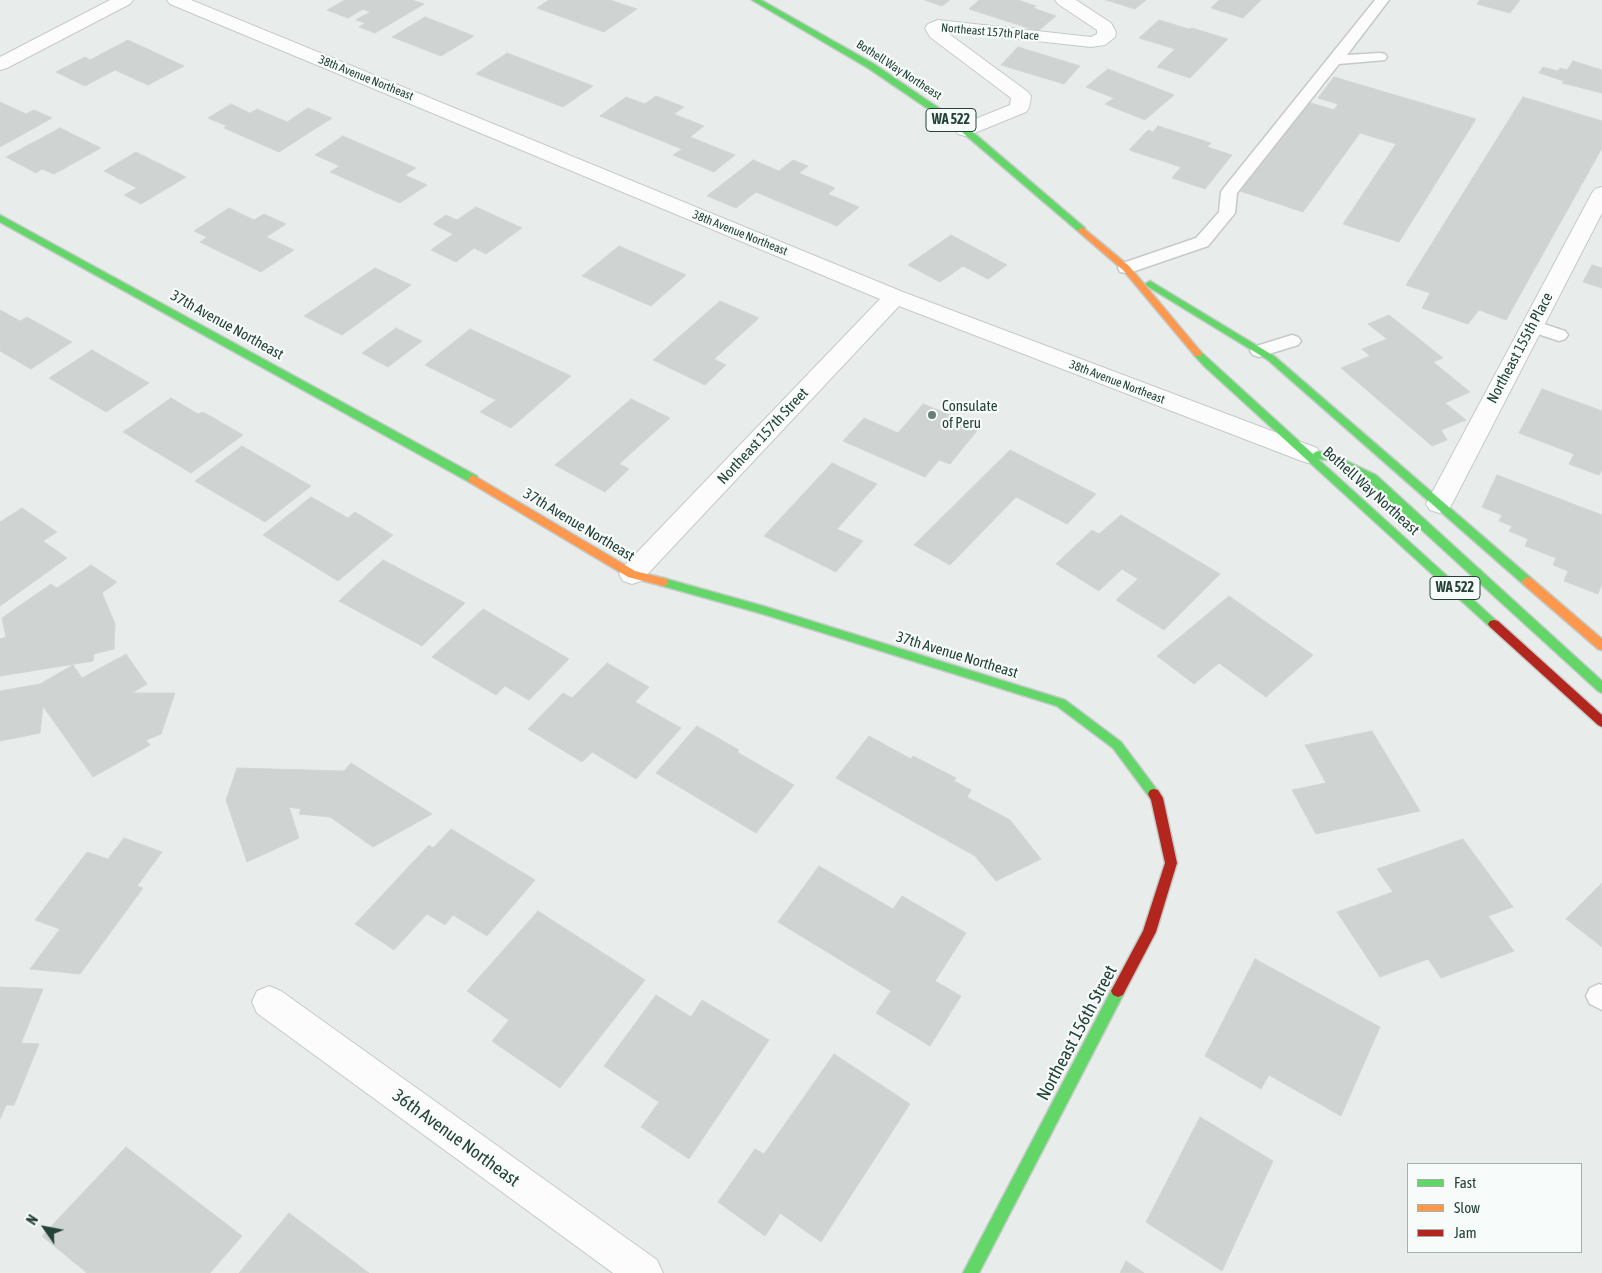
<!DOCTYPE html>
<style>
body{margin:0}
#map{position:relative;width:1602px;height:1273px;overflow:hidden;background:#e8edeb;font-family:"Asap Condensed",sans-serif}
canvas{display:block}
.legend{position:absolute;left:1407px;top:1163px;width:175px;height:90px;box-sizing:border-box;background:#f7fbf9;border:1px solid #a3b1ad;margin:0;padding:6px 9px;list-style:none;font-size:15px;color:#24423a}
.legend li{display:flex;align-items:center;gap:10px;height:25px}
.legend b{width:25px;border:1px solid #a3b1ad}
.north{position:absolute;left:20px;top:1203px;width:50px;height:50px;-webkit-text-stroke:4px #f7fbf9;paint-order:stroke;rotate:303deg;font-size:14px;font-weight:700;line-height:20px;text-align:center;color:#24423a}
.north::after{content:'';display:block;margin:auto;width:18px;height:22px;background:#24423a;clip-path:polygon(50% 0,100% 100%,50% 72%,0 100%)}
</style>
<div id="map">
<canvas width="1602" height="1273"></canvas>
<ul class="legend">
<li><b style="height:6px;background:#63d668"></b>Fast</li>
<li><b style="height:6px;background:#ff974d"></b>Slow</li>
<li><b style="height:6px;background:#b3261e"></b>Jam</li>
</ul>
<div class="north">N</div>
</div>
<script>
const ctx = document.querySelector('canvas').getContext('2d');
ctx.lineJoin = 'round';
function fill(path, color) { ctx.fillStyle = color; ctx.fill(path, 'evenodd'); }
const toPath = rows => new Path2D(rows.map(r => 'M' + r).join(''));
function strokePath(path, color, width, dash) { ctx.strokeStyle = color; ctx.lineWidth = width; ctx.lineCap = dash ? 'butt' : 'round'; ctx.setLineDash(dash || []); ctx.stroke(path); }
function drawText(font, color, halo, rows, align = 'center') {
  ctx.font = font + ' "Asap Condensed",sans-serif'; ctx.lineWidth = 4.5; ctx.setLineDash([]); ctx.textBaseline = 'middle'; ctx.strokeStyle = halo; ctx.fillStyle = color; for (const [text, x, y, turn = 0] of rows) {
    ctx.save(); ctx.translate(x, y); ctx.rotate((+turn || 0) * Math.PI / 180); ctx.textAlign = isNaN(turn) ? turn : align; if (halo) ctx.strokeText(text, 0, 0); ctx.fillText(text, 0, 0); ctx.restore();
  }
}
const building = toPath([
 [345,0,412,0,424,4,375,33,359,27,365,23,356,20,370,12,363,9,348,18,327,10,345,0],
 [549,0,610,0,637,9,604,32,537,8,549,0],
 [925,0,950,0,942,6,925,0],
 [979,0,1018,0,1036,6,1033,8,1056,16,1038,31,969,9,979,0],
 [1106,0,1146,0,1135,9,1106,0],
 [1219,0,1261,0,1243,18,1211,8,1219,0],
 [1480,0,1520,0,1510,13,1477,4,1480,0],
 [425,17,474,36,441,56,392,37,425,17],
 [1159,20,1189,29,1192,28,1228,39,1190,78,1157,67,1175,49,1139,38,1159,20],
 [128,40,184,66,148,85,115,70,85,86,56,72,85,57,90,60,128,40],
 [1018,47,1080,66,1064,84,1001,65,1018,47],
 [507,53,593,86,563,107,476,74,507,53],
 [1573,61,1602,70,1602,93,1562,83,1564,81,1539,73,1543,67,1558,71,1560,68,1567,70,1573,61],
 [1108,69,1174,95,1145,120,1105,104,1114,98,1086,87,1108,69],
 [1334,77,1476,119,1399,242,1343,224,1396,144,1360,133,1303,212,1240,191,1308,102,1334,110,1338,104,1318,98,1334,77],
 [656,96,684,107,674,114,704,126,690,137,735,155,714,172,673,155,682,149,600,116,626,97,645,104,656,96],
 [1523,97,1602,121,1602,148,1506,320,1479,310,1468,324,1422,308,1430,293,1406,285,1523,97],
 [0,102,26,114,34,110,52,118,0,147,0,102],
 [231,104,250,113,257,109,287,122,308,108,332,118,279,152,224,128,227,126,208,118,231,104],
 [1158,126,1211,143,1207,147,1232,155,1205,189,1172,178,1181,167,1129,150,1148,130,1153,132,1158,126],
 [60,128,101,148,54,174,42,169,36,173,6,157,60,128],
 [343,136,416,168,405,175,427,185,400,203,330,172,340,166,315,155,343,136],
 [136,152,186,177,141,204,124,195,137,188,104,171,136,152],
 [753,160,779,171,793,160,808,166,799,173,835,188,828,194,859,207,837,226,756,192,736,208,707,196,753,160],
 [476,207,522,228,486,254,474,248,456,262,431,250,453,234,433,224,446,215,457,220,476,207],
 [229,208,254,220,264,214,286,224,266,237,294,250,261,272,200,242,207,237,194,231,229,208],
 [951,235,1007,265,988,279,963,266,940,282,908,265,951,235],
 [619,246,686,275,651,306,582,276,619,246],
 [1592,265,1602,268,1602,288,1583,282,1592,265],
 [375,268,411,285,342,335,304,316,375,268],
 [720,301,759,318,714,359,726,365,705,385,653,360,720,301],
 [0,310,20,321,27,317,72,342,31,369,0,351,0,310],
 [1389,315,1443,358,1433,362,1470,392,1445,403,1466,420,1441,430,1447,440,1432,446,1341,368,1370,356,1362,349,1387,339,1368,324,1389,315],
 [396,328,422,341,388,367,362,353,396,328],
 [470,329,571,376,511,428,480,412,496,400,425,365,470,329],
 [92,350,149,383,106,412,49,378,92,350],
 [1542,389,1602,411,1602,470,1599,475,1569,464,1574,454,1519,433,1542,389],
 [171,398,198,414,203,412,243,435,191,473,123,432,171,398],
 [631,399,670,418,619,464,629,469,605,492,555,465,631,399],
 [923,404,980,427,950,464,939,460,925,477,843,441,864,418,898,433,923,404],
 [242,446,311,486,265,522,195,481,242,446],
 [1010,450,1096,494,1067,524,1016,497,950,565,914,545,1010,450],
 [832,463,877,484,837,529,863,541,836,572,764,536,832,463],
 [1497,475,1602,515,1602,584,1598,594,1564,581,1568,571,1553,565,1556,558,1525,546,1528,539,1509,531,1512,526,1499,521,1502,515,1482,507,1497,475],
 [311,497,348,518,355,512,393,535,338,581,263,535,311,497],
 [22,508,57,532,43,541,67,558,0,606,0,522,22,508],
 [1121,515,1220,574,1164,630,1116,600,1138,579,1122,569,1099,591,1056,564,1092,530,1099,534,1121,515],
 [383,560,465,603,422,646,339,601,383,560],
 [91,565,117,582,102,593,115,624,114,649,94,654,93,661,0,676,0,639,6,637,2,618,51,584,57,588,91,565],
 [1229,596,1313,655,1266,697,1219,663,1194,684,1157,656,1229,596],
 [483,609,569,659,529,700,505,686,496,695,432,657,483,609],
 [126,654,147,684,132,693,175,693,161,734,146,740,150,745,93,777,43,706,40,733,0,741,0,691,40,684,73,665,82,678,126,654],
 [607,663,649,687,635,702,681,728,636,779,592,752,582,762,528,729,563,693,572,698,607,663],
 [697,726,739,750,737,752,794,785,756,833,656,773,697,726],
 [1372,731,1420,811,1316,834,1292,790,1326,783,1305,745,1372,731],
 [869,736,911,759,913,756,956,778,954,781,971,790,967,797,1010,820,1041,859,996,881,975,856,836,778,869,736],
 [351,763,432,814,373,847,330,817,299,814,301,809,289,807,299,838,247,862,226,800,237,768,344,771,351,763],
 [451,829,535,880,487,936,453,915,445,925,427,914,394,950,355,924,429,845,433,848,451,829],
 [124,838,162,852,137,886,143,888,80,974,30,969,60,929,35,920,87,852,108,859,124,838],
 [1463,839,1513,907,1488,916,1514,951,1441,978,1428,959,1380,977,1337,912,1393,892,1377,869,1463,839],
 [819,866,893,909,902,896,966,933,935,981,961,996,930,1046,876,1013,891,991,778,922,819,866],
 [1602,883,1602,947,1566,919,1602,883],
 [538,911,645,980,560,1088,492,1041,509,1020,467,991,538,911],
 [1255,959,1380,1027,1341,1116,1269,1075,1261,1089,1205,1056,1255,959],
 [0,987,43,989,21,1043,39,1044,14,1105,6,1105,0,1119,0,987],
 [656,995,691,1017,702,1000,769,1040,689,1159,641,1127,659,1102,604,1066,656,995],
 [834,1054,910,1104,821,1242,780,1213,765,1236,718,1202,755,1149,764,1154,834,1054],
 [1200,1117,1273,1161,1222,1271,1146,1222,1200,1117],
 [126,1147,242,1236,210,1273,87,1273,42,1236,126,1147],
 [289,1213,369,1273,239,1273,289,1213],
 [1126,1261,1144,1273,1120,1273,1126,1261]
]);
fill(building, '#cfd4d2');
strokePath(building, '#d1d6d4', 1);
const lane = toPath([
 [1375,0,1389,0,1347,55,1380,53,1385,54,1387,57,1385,60,1339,64,1237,193,1235,213,1208,246,1132,272,1126,273,1120,272,1118,268,1120,264,1196,238,1219,212,1221,192,1223,189,1375,0],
 [1532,320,1565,331,1568,335,1565,339,1559,341,1526,330,1523,326,1526,322,1532,320],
 [1292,335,1298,337,1301,341,1298,345,1259,357,1253,355,1250,351,1253,347,1292,335],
 [1599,984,1602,985,1602,1010,1590,1004,1586,996,1590,988,1599,984]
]);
const street = toPath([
 [110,0,133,0,130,4,7,68,0,70,0,57,110,0],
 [167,0,191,0,903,292,1317,448,1320,454,1317,460,1308,463,1299,460,899,306,641,581,632,584,623,581,619,574,623,567,880,299,170,4,167,0],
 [1055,0,1076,0,1111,23,1116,32,1115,37,1105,45,1091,47,945,31,1028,92,1031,96,1029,108,1026,112,972,134,965,136,958,134,955,130,958,126,1010,105,1011,98,930,37,925,28,928,24,938,20,1091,37,1097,34,1097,30,1058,4,1055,0],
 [1602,187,1602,213,1452,504,1448,510,1439,513,1430,510,1426,504,1592,193,1595,189,1602,187],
 [269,986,281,991,657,1260,663,1273,613,1273,257,1013,252,1002,257,991,269,986]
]);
const fast = toPath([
 [752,0,761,0,874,64,968,128,1085,228,1085,232,1079,232,962,132,868,68,752,0],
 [0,215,477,476,478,479,473,483,469,482,0,222,0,215],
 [1150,281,1274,356,1531,578,1532,581,1531,584,1523,584,1268,360,1147,286,1145,284,1150,281],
 [1198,351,1201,352,1313,454,1317,451,1334,455,1376,475,1602,681,1602,693,1598,691,1368,481,1328,460,1318,459,1500,624,1498,627,1494,628,1490,627,1204,366,1193,354,1198,351],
 [663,578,763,606,1065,700,1121,742,1160,794,1158,798,1154,799,1150,798,1113,748,1057,706,763,614,659,585,658,582,659,579,663,578],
 [1118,985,1123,987,1125,991,1123,995,979,1273,963,1273,1113,987,1118,985]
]);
const slow = toPath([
 [1082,227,1129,266,1201,352,1201,356,1195,356,1123,270,1079,232,1078,230,1082,227],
 [473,475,635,571,667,579,668,582,667,585,663,586,628,577,469,482,468,479,473,475],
 [1527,577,1531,578,1602,639,1602,650,1598,649,1523,584,1522,581,1527,577]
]);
const jam = toPath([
 [1494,620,1498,621,1602,715,1602,727,1598,725,1490,627,1488,624,1490,621,1494,620],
 [1154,789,1158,790,1163,798,1177,863,1156,932,1123,995,1118,997,1113,995,1111,991,1143,931,1165,863,1151,800,1148,794,1150,790,1154,789]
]);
strokePath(lane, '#c5cac8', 3);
strokePath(street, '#c5cac8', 2);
strokePath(fast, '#c3cbc8', 3);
strokePath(slow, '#c3cbc8', 3);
strokePath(jam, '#c3cbc8', 3);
fill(lane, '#fcfcfc');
fill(street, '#fcfcfc');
fill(fast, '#63d668');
fill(slow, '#ff974d');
fill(jam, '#b3261e');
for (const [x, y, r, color] of [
 [932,415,5,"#697e78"]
]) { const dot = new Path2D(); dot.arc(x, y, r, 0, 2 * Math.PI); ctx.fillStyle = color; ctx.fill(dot); strokePath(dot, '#f7fbf9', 2); }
drawText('12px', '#24423a', '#f7fbf9', [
 ["Northeast 157th Place",990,32,5],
 ["Bothell Way Northeast",899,70,33],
 ["38th Avenue Northeast",366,78,22],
 ["38th Avenue Northeast",740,233,22],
 ["38th Avenue Northeast",1117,382,21]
]);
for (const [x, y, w] of [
 [951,120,50],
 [1455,588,50]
]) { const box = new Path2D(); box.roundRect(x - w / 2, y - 11.5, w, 23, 4); ctx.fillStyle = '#f7fbf9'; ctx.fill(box); strokePath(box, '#24423a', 1); }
drawText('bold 14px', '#24423a', null, [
 ["WA 522",951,120],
 ["WA 522",1455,588]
]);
drawText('15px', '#24423a', '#f7fbf9', [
 ["37th Avenue Northeast",227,325,29],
 ["Northeast 155th Place",1520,348,-62],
 ["Northeast 157th Street",763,436,-47],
 ["Bothell Way Northeast",1371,491,42],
 ["37th Avenue Northeast",579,525,31],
 ["37th Avenue Northeast",957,655,17]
]);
drawText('15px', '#24423a', '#f7fbf9', [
 ["Consulate",942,406],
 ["of Peru",942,423]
], 'left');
drawText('18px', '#24423a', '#f7fbf9', [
 ["Northeast 156th Street",1077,1033,-62],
 ["36th Avenue Northeast",456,1138,36]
]);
</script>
